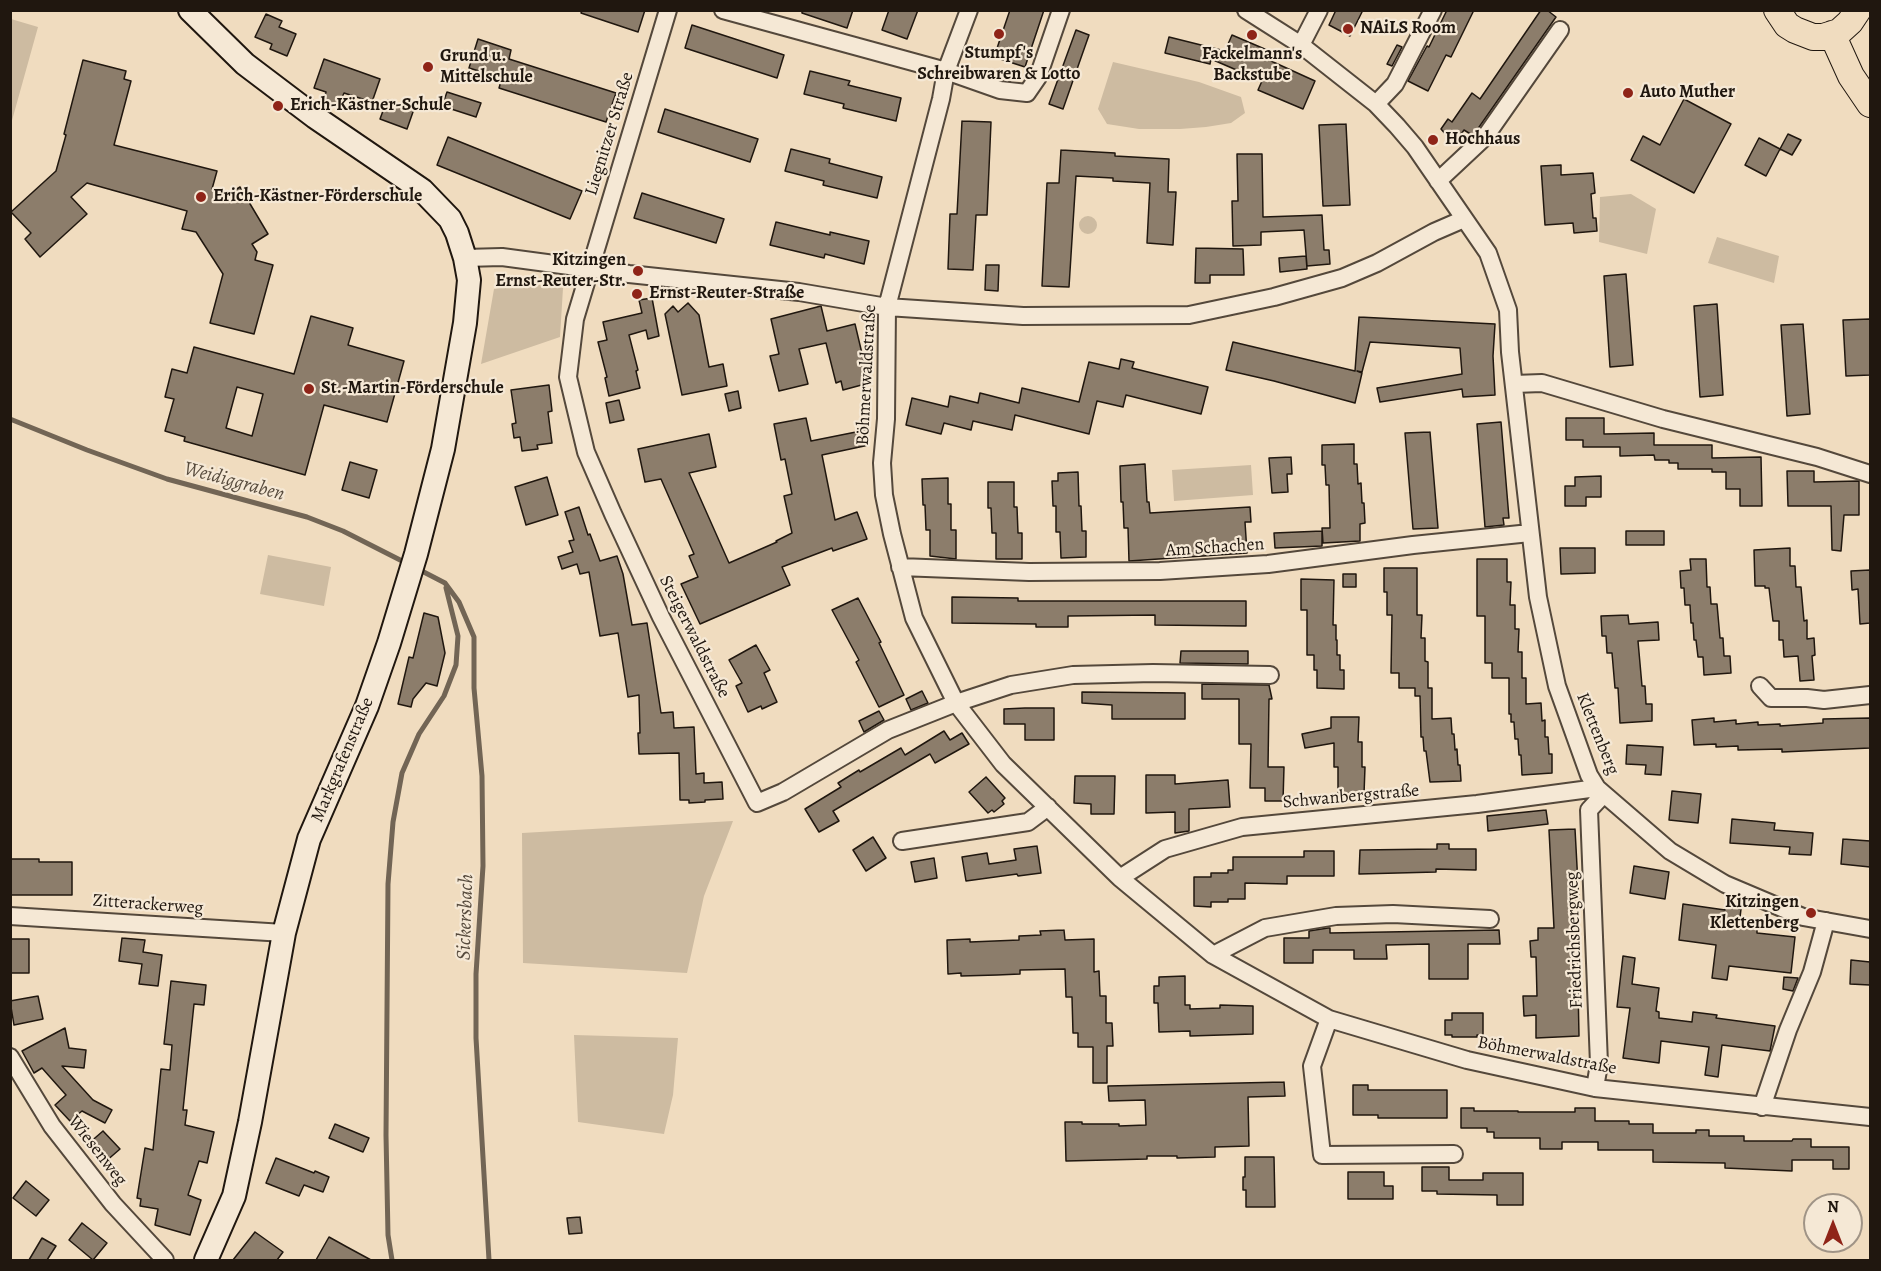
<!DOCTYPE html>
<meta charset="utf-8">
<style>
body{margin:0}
#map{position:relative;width:1881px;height:1271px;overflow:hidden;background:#f0dcbf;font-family:Alegreya,serif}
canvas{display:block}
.frame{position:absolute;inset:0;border:12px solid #20170f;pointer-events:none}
.north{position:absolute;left:1803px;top:1193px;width:60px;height:60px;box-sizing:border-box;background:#f5e8d5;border:2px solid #a09486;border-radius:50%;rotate:0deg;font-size:16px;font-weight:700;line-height:24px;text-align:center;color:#20170f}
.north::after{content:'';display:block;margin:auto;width:21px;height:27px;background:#8f2418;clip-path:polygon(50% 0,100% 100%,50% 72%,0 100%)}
</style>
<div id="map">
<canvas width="1881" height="1271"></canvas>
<div class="frame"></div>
<div class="north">N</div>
</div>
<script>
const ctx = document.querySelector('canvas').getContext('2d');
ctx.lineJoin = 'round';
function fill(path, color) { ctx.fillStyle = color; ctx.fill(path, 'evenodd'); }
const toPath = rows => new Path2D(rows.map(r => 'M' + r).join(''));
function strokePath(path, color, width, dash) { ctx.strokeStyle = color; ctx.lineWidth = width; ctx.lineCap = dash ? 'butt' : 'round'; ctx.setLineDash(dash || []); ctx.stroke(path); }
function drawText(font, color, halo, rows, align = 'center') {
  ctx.font = font + ' Alegreya,serif'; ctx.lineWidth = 4.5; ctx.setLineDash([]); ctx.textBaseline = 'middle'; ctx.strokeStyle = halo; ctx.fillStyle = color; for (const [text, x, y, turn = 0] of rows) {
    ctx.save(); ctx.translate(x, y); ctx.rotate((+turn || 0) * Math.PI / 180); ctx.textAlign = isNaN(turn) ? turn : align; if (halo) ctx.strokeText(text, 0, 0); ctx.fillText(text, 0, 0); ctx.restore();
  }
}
fill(toPath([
 [11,19,38,27,11,124,10,19],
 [1113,62,1199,82,1241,97,1245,113,1231,123,1206,127,1180,129,1139,129,1107,124,1098,109],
 [1631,194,1656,209,1647,254,1599,242,1600,197],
 '1079 225a9 9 0 1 1 18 0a9 9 0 1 1-18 0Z',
 [1717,237,1779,256,1774,283,1708,263],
 [527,283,563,288,560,337,481,364,494,289],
 [1251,465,1253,495,1174,501,1172,470],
 [268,555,331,567,324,606,260,594],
 [733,821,704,896,687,973,523,963,522,833],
 [574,1035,678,1038,673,1095,664,1134,578,1122]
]), '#cdbba1');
strokePath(toPath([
 [10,419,87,450,167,479,307,517,343,531,408,564],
 [416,568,445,583,459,602,474,637,474,688,482,776,483,866,476,974,476,1038,489,1260],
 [392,1260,388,1235,386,1135,388,884,393,822,402,773,419,734,444,696,456,665,458,636,446,588]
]), '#726555', 5);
const building = toPath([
 [582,10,645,10,638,32,581,13,582,10],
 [802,10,853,10,847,28,802,13,802,10],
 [889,10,918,10,907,39,882,30,889,10],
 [1010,10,1044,10,1025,67,994,57,1010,10],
 [1336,10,1363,10,1350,36,1329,25,1336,10],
 [1447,10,1474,10,1451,57,1446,55,1428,91,1408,81,1427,46,1429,47,1447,10],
 [1541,10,1547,10,1556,17,1477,130,1472,135,1464,130,1454,144,1441,129,1448,119,1452,122,1472,93,1480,99,1541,10],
 [266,14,282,21,279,27,296,34,287,56,270,49,272,44,255,37,266,14],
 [692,25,784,55,777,78,685,48,692,25],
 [1076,30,1089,35,1063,109,1049,104,1076,30],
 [1232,35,1274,53,1271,61,1315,81,1303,109,1258,90,1262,81,1211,59,1210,64,1165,53,1169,37,1225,51,1232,35],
 [478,39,511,50,509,59,616,93,606,122,499,88,502,78,469,68,478,39],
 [1397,45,1402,47,1392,66,1387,64,1397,45],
 [324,59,380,79,372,102,344,93,338,107,323,102,326,92,314,88,324,59],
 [83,60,126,71,124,79,131,81,114,145,217,171,212,189,229,194,240,187,268,234,252,244,257,252,255,260,273,265,254,334,210,323,223,274,196,232,182,229,187,211,87,183,71,197,87,214,40,257,25,239,31,233,11,212,56,171,66,135,64,134,83,60],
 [810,71,850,81,848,85,901,98,896,121,843,108,844,104,804,94,810,71],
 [447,92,481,103,476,117,442,106,447,92],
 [1684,99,1731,124,1694,193,1631,160,1643,136,1660,145,1684,99],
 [387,100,414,109,407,129,380,119,387,100],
 [665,109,758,139,750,162,658,132,665,109],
 [962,121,991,122,987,215,976,215,973,270,948,269,950,214,957,214,962,121],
 [1346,124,1350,205,1323,206,1319,125,1346,124],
 [1788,134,1801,140,1792,155,1780,149,1788,134],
 [448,137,582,191,570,219,437,165,448,137],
 [1759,138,1780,149,1766,176,1745,165,1759,138],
 [791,149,830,159,829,163,882,177,877,198,823,185,824,181,785,171,791,149],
 [1061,150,1115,153,1115,156,1169,159,1168,192,1176,192,1173,245,1147,243,1150,183,1113,181,1113,178,1076,176,1069,287,1042,286,1047,183,1059,183,1061,150],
 [1237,154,1262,154,1263,217,1322,215,1324,250,1329,250,1330,264,1307,266,1304,230,1261,232,1261,245,1233,246,1232,201,1238,201,1237,154],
 [1561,165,1561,175,1593,173,1595,193,1591,194,1593,218,1596,218,1597,231,1574,233,1573,223,1545,225,1541,166,1561,165],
 [642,193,724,219,716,243,634,218,642,193],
 [776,222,830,235,830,232,869,241,864,264,825,254,824,258,770,245,776,222],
 [1196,248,1243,249,1244,275,1210,275,1210,283,1195,283,1196,248],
 [1306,256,1307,269,1280,272,1279,258,1306,256],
 [986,265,999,265,998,291,985,290,986,265],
 [1626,274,1633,365,1610,367,1604,276,1626,274],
 [652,298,659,336,648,339,646,330,629,335,638,370,636,371,640,388,609,396,605,378,607,377,598,342,607,340,603,322,642,313,639,300,652,298],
 [688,303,699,315,709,367,723,364,727,386,682,395,665,314,673,306,678,312,688,303],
 [1717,304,1723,395,1700,397,1694,306,1717,304],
 [821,306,827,331,855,324,869,383,843,390,841,381,836,383,826,343,799,349,808,384,779,391,770,356,779,354,771,319,821,306],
 [311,316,353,328,348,345,404,361,387,422,324,405,305,475,184,441,185,437,165,431,174,399,165,397,172,369,187,373,194,347,294,374,311,316],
 [237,387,263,394,252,436,226,428,237,387],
 [1359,317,1495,324,1493,356,1495,395,1463,397,1462,389,1380,402,1377,388,1462,374,1460,348,1370,342,1362,372,1357,371,1362,373,1355,403,1274,381,1226,370,1233,342,1355,371,1359,317],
 [1870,319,1870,375,1846,376,1843,320,1870,319],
 [1803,324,1810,414,1787,416,1781,325,1803,324],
 [1121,359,1134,362,1132,368,1208,387,1201,414,1126,395,1123,407,1097,401,1089,434,1015,415,1012,430,973,421,971,430,944,423,941,434,906,425,912,398,948,407,950,396,978,403,980,393,1019,403,1022,388,1079,402,1089,362,1119,369,1121,359],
 [549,385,552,411,548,412,552,443,537,445,538,449,522,451,520,437,514,438,512,424,516,423,511,390,549,385],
 [738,391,741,408,729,411,725,394,738,391],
 [619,400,624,420,610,423,606,403,619,400],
 [806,418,811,441,866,430,869,445,822,455,835,520,857,512,867,539,833,551,832,548,782,567,790,585,700,624,681,584,698,577,689,556,694,554,661,479,645,482,638,449,709,434,716,467,689,473,729,563,777,542,776,541,792,533,784,496,792,494,785,459,781,460,774,424,806,418],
 [1566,418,1604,418,1604,434,1654,433,1654,445,1712,445,1712,458,1761,457,1762,506,1740,506,1740,489,1726,489,1726,472,1712,472,1712,469,1678,469,1678,463,1669,463,1669,460,1655,460,1654,455,1620,456,1620,447,1583,447,1583,440,1566,440,1566,418],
 [1501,422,1509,518,1503,518,1504,525,1485,527,1477,424,1501,422],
 [1430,432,1438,528,1413,529,1405,433,1430,432],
 [1354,444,1354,464,1357,464,1358,484,1361,483,1362,503,1364,503,1365,523,1360,524,1360,541,1323,543,1322,528,1330,528,1329,485,1326,485,1325,465,1322,465,1322,445,1354,444],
 [1291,457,1292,474,1287,474,1288,492,1272,493,1269,458,1291,457],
 [350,462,377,470,369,498,342,490,350,462],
 [1145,464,1147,502,1149,502,1150,513,1250,507,1251,522,1245,522,1247,553,1129,561,1128,528,1124,528,1123,502,1121,502,1120,466,1145,464],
 [1787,471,1814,471,1814,482,1859,481,1859,515,1844,515,1841,551,1832,550,1831,506,1788,506,1787,471],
 [1078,472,1079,506,1081,506,1082,531,1086,531,1086,557,1061,558,1060,532,1056,532,1056,506,1053,506,1052,481,1058,481,1058,473,1078,472],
 [1601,476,1601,497,1586,497,1586,506,1565,506,1565,486,1575,486,1575,477,1601,476],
 [547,477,558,515,526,525,515,487,547,477],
 [948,478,948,504,951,504,951,530,956,530,956,559,930,556,930,530,926,530,925,505,923,505,922,479,948,478],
 [988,482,1014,482,1014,507,1017,507,1018,533,1022,533,1022,559,996,559,996,533,992,533,991,508,988,508,988,482],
 [579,507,588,535,590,534,600,561,617,556,623,574,632,625,647,623,661,713,673,712,674,728,694,727,696,774,704,773,704,783,722,782,723,799,705,800,705,802,689,803,689,800,680,800,679,753,639,754,638,733,640,733,639,695,628,697,618,633,600,636,589,572,580,574,577,564,562,569,558,557,573,552,569,541,574,540,565,512,579,507],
 [1322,531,1322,546,1275,548,1274,533,1322,531],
 [1626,531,1664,531,1664,545,1626,545,1626,531],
 [1560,548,1595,548,1595,573,1561,574,1560,548],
 [1790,548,1790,566,1795,566,1796,587,1801,587,1804,621,1807,620,1807,639,1814,638,1815,655,1812,656,1814,680,1800,681,1798,656,1784,657,1783,640,1779,640,1779,621,1773,621,1769,588,1765,588,1765,586,1755,586,1754,550,1790,548],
 [1477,559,1507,559,1507,582,1511,582,1510,605,1515,605,1515,629,1519,629,1518,652,1522,652,1522,678,1526,678,1526,704,1541,703,1542,721,1545,720,1545,737,1548,737,1549,754,1552,754,1552,773,1522,775,1521,755,1519,755,1518,739,1515,739,1514,722,1511,722,1511,714,1509,714,1509,678,1492,678,1492,663,1485,663,1485,616,1477,616,1477,559],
 [1690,559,1706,559,1707,587,1710,587,1711,604,1717,604,1720,638,1723,638,1724,656,1730,656,1731,673,1704,675,1703,657,1698,657,1696,640,1694,640,1693,623,1691,623,1690,605,1685,605,1684,588,1681,588,1680,571,1691,570,1690,559],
 [1384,568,1417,568,1417,615,1422,615,1421,638,1425,638,1425,661,1428,662,1428,688,1432,688,1432,719,1451,718,1452,734,1454,734,1455,750,1457,749,1458,765,1460,765,1461,781,1430,782,1426,751,1424,751,1423,737,1421,737,1420,696,1415,696,1415,688,1399,688,1399,673,1391,673,1392,615,1387,615,1387,592,1384,592,1384,568],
 [1870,570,1870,623,1860,624,1858,589,1852,590,1851,571,1870,570],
 [1343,574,1356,574,1356,587,1343,587,1343,574],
 [1301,579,1334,580,1333,625,1336,625,1336,640,1337,640,1337,655,1340,655,1340,670,1344,670,1344,689,1317,688,1317,670,1314,670,1314,655,1307,655,1307,610,1301,610,1301,579],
 [952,597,1018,598,1018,601,1246,601,1246,626,1155,625,1155,615,1068,616,1068,627,1036,627,1036,624,952,623,952,597],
 [858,598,881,642,879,643,904,695,879,707,856,662,859,660,832,610,858,598],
 [424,613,438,617,445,653,437,686,426,683,413,699,411,707,398,704,409,657,413,658,424,613],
 [1628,615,1629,624,1658,622,1659,640,1638,641,1642,686,1645,686,1646,704,1652,704,1652,721,1620,723,1618,688,1615,688,1612,653,1607,653,1606,636,1602,636,1601,616,1628,615],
 [756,645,770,670,764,673,777,702,762,709,761,706,748,712,736,686,742,683,729,660,756,645],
 [1181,651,1248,651,1248,664,1180,663,1181,651],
 [1202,684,1269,685,1272,699,1269,699,1268,767,1284,767,1283,801,1265,801,1265,788,1250,788,1251,744,1239,744,1239,699,1202,699,1202,684],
 [922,691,928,703,911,710,906,699,922,691],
 [1082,692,1185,693,1185,719,1112,719,1112,705,1082,703,1082,692],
 [1025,708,1054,708,1054,740,1025,740,1025,724,1004,724,1004,709,1025,708],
 [879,711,884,720,864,732,859,721,879,711],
 [1331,717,1359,717,1358,742,1362,742,1362,767,1365,767,1364,794,1338,793,1338,767,1334,767,1334,743,1305,748,1302,734,1331,728,1331,717],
 [1714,718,1714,722,1736,720,1736,724,1758,722,1758,725,1780,724,1780,726,1823,723,1823,719,1870,718,1870,748,1782,752,1782,749,1738,750,1738,746,1716,747,1716,744,1694,745,1692,720,1714,718],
 [944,731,950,740,962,733,969,744,935,763,930,754,889,778,833,811,839,821,819,832,805,809,841,787,838,783,859,770,860,772,901,748,905,755,944,731],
 [1627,745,1663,747,1661,775,1645,774,1646,765,1626,764,1627,745],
 [1146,775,1175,775,1175,784,1228,780,1230,807,1189,809,1189,831,1175,833,1175,812,1146,813,1146,775],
 [1075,776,1115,776,1114,814,1091,814,1091,804,1074,803,1075,776],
 [986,777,1005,798,1002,801,1004,804,994,812,992,810,988,813,969,792,986,777],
 [1672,791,1701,794,1698,823,1669,820,1672,791],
 [1546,810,1548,824,1488,831,1487,816,1546,810],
 [1732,819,1775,823,1774,830,1813,833,1811,855,1789,854,1790,847,1730,843,1732,819],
 [1575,829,1579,903,1574,903,1576,963,1579,963,1580,986,1578,986,1579,1036,1536,1038,1536,1015,1524,1016,1523,996,1537,996,1536,957,1531,957,1530,941,1538,940,1538,928,1554,928,1549,830,1575,829],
 [873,837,886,858,866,871,853,850,873,837],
 [1843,839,1870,841,1870,867,1841,864,1843,839],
 [1437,844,1449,844,1449,849,1476,849,1476,870,1436,869,1436,872,1359,874,1360,850,1437,849,1437,844],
 [1037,846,1041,873,1018,876,1017,874,966,881,962,857,987,853,989,864,1016,860,1014,849,1037,846],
 [1304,851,1334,851,1334,876,1287,876,1287,884,1245,883,1245,899,1228,899,1228,902,1211,902,1211,907,1194,906,1194,877,1211,877,1211,873,1228,873,1228,870,1233,870,1233,857,1304,857,1304,851],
 [934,858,937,878,915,882,911,862,934,858],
 [10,859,39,859,39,862,72,862,72,895,10,895,10,859],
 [1634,866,1669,872,1665,899,1630,893,1634,866],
 [1683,904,1725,910,1725,907,1741,909,1739,926,1757,928,1757,933,1795,937,1791,973,1729,966,1727,980,1712,978,1716,945,1679,940,1683,904],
 [1328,928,1330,928,1330,933,1499,930,1500,944,1468,944,1468,979,1429,979,1429,944,1386,945,1387,959,1354,959,1354,950,1313,950,1313,963,1284,963,1284,938,1309,938,1309,931,1328,928],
 [1064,930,1065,940,1094,939,1094,972,1099,971,1100,996,1106,996,1106,1023,1112,1023,1113,1046,1107,1046,1107,1083,1093,1083,1093,1047,1078,1047,1078,1033,1073,1033,1072,997,1066,997,1065,969,1020,970,1020,974,997,975,961,976,961,973,948,974,947,940,970,939,970,942,1019,940,1019,936,1041,935,1040,931,1064,930],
 [122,938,145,940,143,952,162,955,158,986,139,984,142,964,119,961,122,938],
 [10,939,29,939,29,973,10,973,10,939],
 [1623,956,1635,958,1632,984,1659,988,1656,1011,1659,1012,1659,1018,1692,1022,1693,1012,1717,1015,1716,1018,1775,1026,1770,1051,1722,1045,1718,1077,1705,1075,1709,1047,1661,1041,1659,1063,1623,1058,1630,1008,1617,1007,1623,956],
 [1851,960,1870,962,1870,985,1850,984,1851,960],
 [1185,976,1185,1005,1190,1005,1190,1009,1220,1008,1220,1005,1253,1006,1253,1034,1190,1036,1190,1031,1159,1032,1158,1003,1154,1003,1154,986,1159,986,1159,977,1185,976],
 [1784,977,1798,978,1793,991,1783,989,1784,977],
 [171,981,206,985,204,1005,194,1004,183,1110,187,1110,185,1125,214,1132,207,1163,199,1161,188,1195,201,1200,190,1235,155,1225,158,1209,140,1206,141,1199,137,1198,145,1148,153,1150,161,1069,170,1070,172,1045,164,1044,171,981],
 [38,996,43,1019,14,1025,10,1001,38,996],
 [1452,1013,1483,1013,1483,1035,1477,1035,1477,1037,1452,1037,1452,1035,1445,1035,1445,1020,1452,1020,1452,1013],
 [65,1028,69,1048,86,1050,84,1068,62,1066,93,1100,112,1110,105,1123,82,1111,70,1121,55,1105,66,1095,42,1068,34,1073,22,1051,65,1028],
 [1284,1082,1285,1096,1248,1097,1249,1146,1215,1147,1215,1157,1177,1158,1177,1156,1147,1156,1147,1159,1066,1161,1065,1122,1082,1122,1082,1124,1119,1124,1119,1126,1146,1125,1145,1100,1109,1101,1108,1086,1284,1082],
 [1353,1085,1368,1085,1368,1090,1447,1090,1447,1118,1378,1118,1378,1115,1353,1115,1353,1085],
 [1461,1108,1474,1108,1474,1111,1518,1111,1518,1112,1575,1112,1575,1108,1595,1108,1595,1121,1629,1121,1629,1124,1653,1124,1653,1133,1696,1133,1696,1130,1709,1130,1709,1136,1744,1136,1744,1141,1792,1141,1793,1139,1811,1139,1811,1147,1849,1147,1849,1169,1833,1169,1833,1160,1792,1160,1792,1171,1725,1168,1725,1163,1653,1162,1653,1150,1598,1150,1598,1142,1562,1142,1562,1149,1540,1149,1540,1138,1494,1138,1494,1132,1487,1132,1487,1128,1461,1128,1461,1108],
 [335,1124,369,1138,363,1152,329,1138,335,1124],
 [103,1131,120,1149,105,1162,88,1144,103,1131],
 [1245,1157,1274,1157,1275,1207,1246,1207,1246,1190,1243,1190,1243,1177,1245,1177,1245,1157],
 [276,1158,314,1173,315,1171,329,1177,323,1192,304,1185,299,1196,266,1183,276,1158],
 [1422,1167,1449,1167,1449,1180,1483,1180,1483,1173,1523,1173,1523,1205,1497,1205,1497,1195,1437,1194,1437,1191,1422,1191,1422,1167],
 [1348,1172,1384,1172,1384,1186,1393,1186,1393,1199,1348,1199,1348,1172],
 [26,1181,49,1200,36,1216,13,1198,26,1181],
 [580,1217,582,1233,569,1234,567,1218,580,1217],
 [82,1223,107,1243,93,1260,69,1240,82,1223],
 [255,1232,283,1252,277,1260,233,1260,255,1232],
 [329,1237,347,1247,371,1260,316,1260,329,1237],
 [42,1238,56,1246,47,1260,29,1260,42,1238]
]);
fill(building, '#8c7d6b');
strokePath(building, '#20170f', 1.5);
const street = toPath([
 [668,10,575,319,568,377,586,452,613,514,661,617,757,803,783,792,888,730,956,703,1011,685,1073,675,1153,673,1270,675],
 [723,10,946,71,1000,90,1027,93,1038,77,1061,10],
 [969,10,946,71,941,99,887,307,886,419,882,463,884,495,892,534,914,618,956,703,1003,764,1120,878,1213,955,1329,1019,1467,1060,1595,1088,1870,1117],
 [1246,10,1301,45,1376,104,1397,126,1415,147,1488,253,1508,310,1510,352,1538,597,1557,686,1589,775,1597,788,1670,851,1725,884,1803,917,1870,929],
 [1301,45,1319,10],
 [1376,104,1395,84,1433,10],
 [1438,181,1485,137,1560,30],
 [465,258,502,257,629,274,799,292,887,307,1023,316,1189,315,1274,297,1342,278,1377,263,1434,232,1464,219],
 [1514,384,1542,383,1663,419,1817,457,1870,474],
 [900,567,1029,572,1160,571,1268,564,1413,545,1530,533],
 [1760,686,1771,698,1807,698,1824,700,1870,695],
 [902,841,1028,822,1048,807],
 [1120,878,1165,849,1242,827,1477,804,1597,788],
 [10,916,284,933],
 [1213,955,1265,928,1336,916,1393,914,1490,919],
 [1329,1019,1312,1066,1322,1155,1454,1154],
 [10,1057,52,1126,113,1204,165,1260],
 [1595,1088,1599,1064,1589,810,1603,795],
 [1762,1107,1788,1030,1812,972,1826,921]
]);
const secondary = toPath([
 [190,10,245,64,315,117,422,190,450,219,457,233,465,258,469,280,465,323,443,449,416,554,389,643,367,706,309,839,284,933,250,1122,234,1196,206,1260]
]);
const primary = toPath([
 [1777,10,1787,25,1795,30,1813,37,1823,37,1839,32,1850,22,1858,10],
 [1832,34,1851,76,1870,104]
]);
strokePath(street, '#54483b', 20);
strokePath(secondary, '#20170f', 26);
strokePath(primary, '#20170f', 28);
strokePath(street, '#f5e8d5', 16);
strokePath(secondary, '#f5e8d5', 22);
strokePath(primary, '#f0dcbf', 26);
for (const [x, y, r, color] of [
 [1348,29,6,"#8f2418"],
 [999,34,6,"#8f2418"],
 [1252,35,6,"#8f2418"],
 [428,67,6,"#8f2418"],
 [1628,93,6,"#8f2418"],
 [278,106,6,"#8f2418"],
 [1433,140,6,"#8f2418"],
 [201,197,6,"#8f2418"],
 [638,271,6,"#8f2418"],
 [637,294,6,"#8f2418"],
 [309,389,6,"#8f2418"],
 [1811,913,6,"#8f2418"]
]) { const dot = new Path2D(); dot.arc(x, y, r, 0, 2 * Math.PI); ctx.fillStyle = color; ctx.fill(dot); strokePath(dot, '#f5e8d5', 2); }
drawText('bold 18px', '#20170f', '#f5e8d5', [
 ["NAiLS Room",1360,29],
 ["Stumpf's",999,54,"center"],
 ["Schreibwaren & Lotto",999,75,"center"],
 ["Fackelmann's",1252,55,"center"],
 ["Backstube",1252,76,"center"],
 ["Grund u.",440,57],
 ["Mittelschule",440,78],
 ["Auto Muther",1640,93],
 ["Erich-Kästner-Schule",290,106],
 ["Hochhaus",1445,140],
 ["Erich-Kästner-Förderschule",213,197],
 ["Kitzingen",626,261,"right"],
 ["Ernst-Reuter-Str.",626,282,"right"],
 ["Ernst-Reuter-Straße",649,294],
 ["St.-Martin-Förderschule",321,389],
 ["Kitzingen",1799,903,"right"],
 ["Klettenberg",1799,924,"right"]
], 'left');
drawText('18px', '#20170f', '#f5e8d5', [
 ["Liegnitzer Straße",610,134,-73],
 ["Böhmerwaldstraße",867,375,-87],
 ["Am Schachen",1215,548,-4],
 ["Steigerwaldstraße",694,637,63],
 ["Klettenberg",1597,734,68],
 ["Markgrafenstraße",343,760,-67],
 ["Schwanbergstraße",1351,797,-5],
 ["Zitterackerweg",148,905,4],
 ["Friedrichsbergweg",1575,940,-92],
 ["Böhmerwaldstraße",1547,1056,11],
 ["Wiesenweg",97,1151,52]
]);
drawText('italic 20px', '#574b3d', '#f5e8d5', [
 ["Weidiggraben",234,482,15],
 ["Sickersbach",466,917,-88]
]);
</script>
